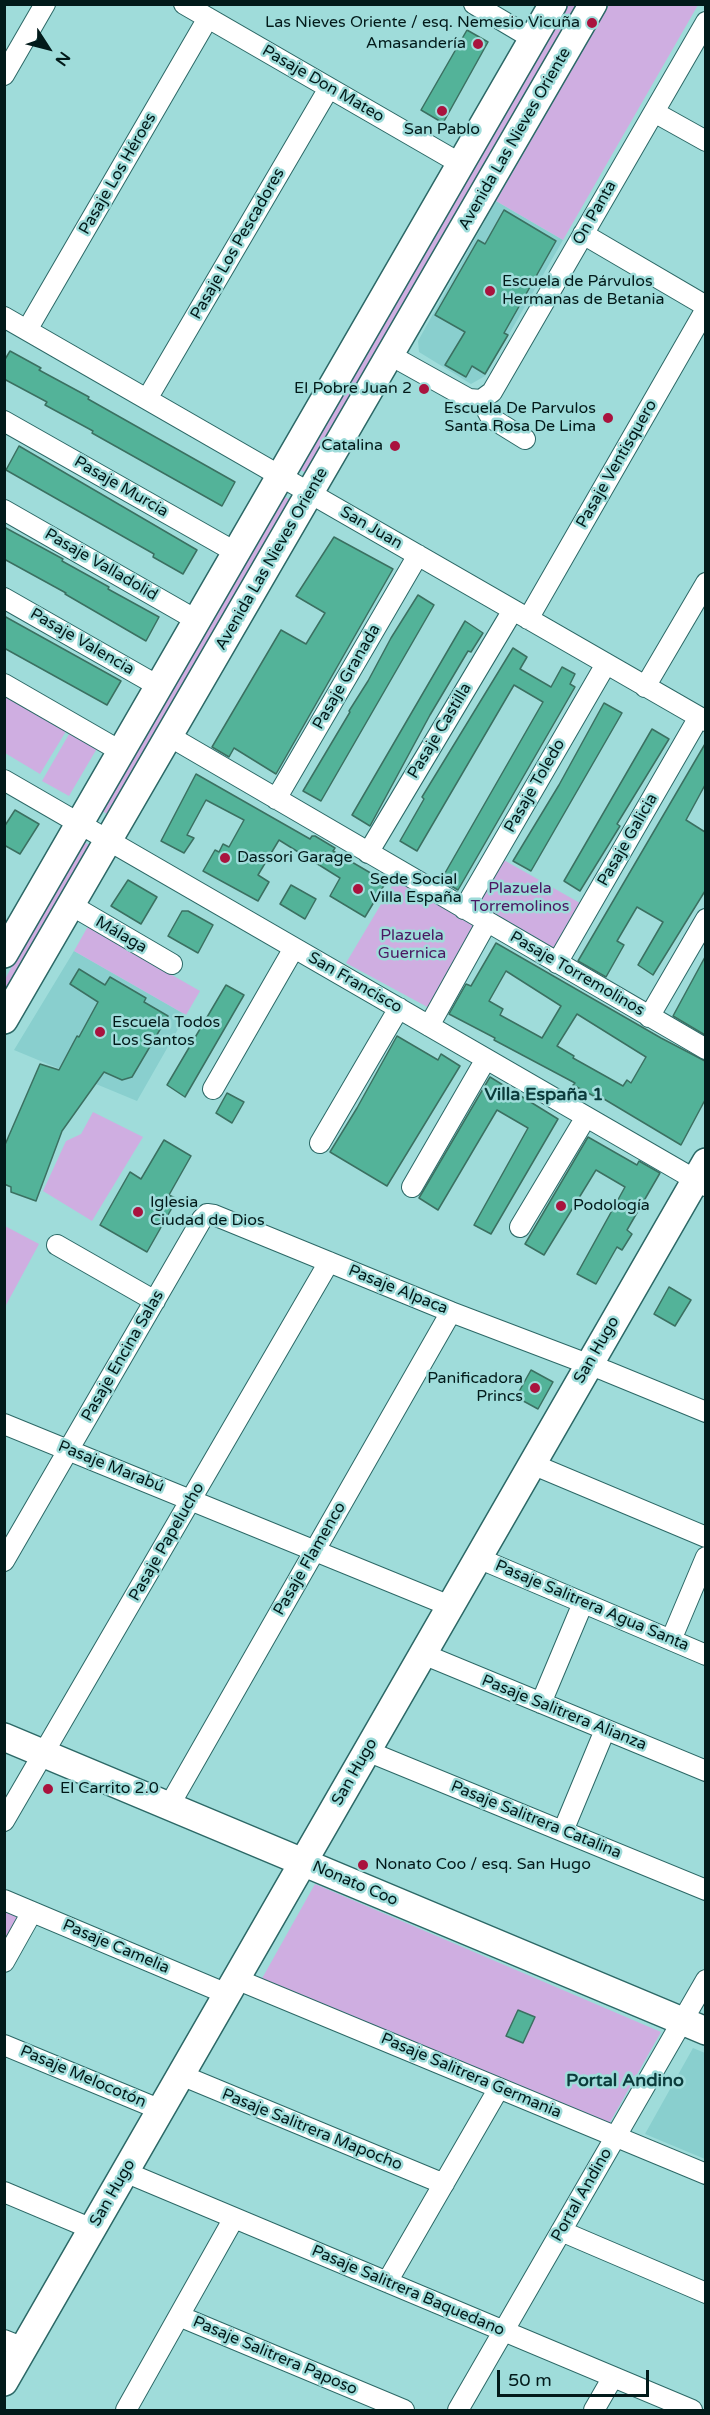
<!DOCTYPE html>
<meta charset="utf-8">
<style>
body{margin:0}
#map{position:relative;width:710px;height:2415px;overflow:hidden;background:#9fdcda;font-family:"Varela Round",sans-serif}
canvas{display:block}
.frame{position:absolute;inset:0;border:6px solid #021a1a;pointer-events:none}
.north{position:absolute;left:18px;top:18px;width:60px;height:60px;-webkit-text-stroke:4px #9fdcda;paint-order:stroke;rotate:126deg;font-size:16px;font-weight:700;line-height:24px;text-align:center;color:#021a1a}
.north::after{content:'';display:block;margin:auto;width:21px;height:27px;background:#021a1a;clip-path:polygon(50% 0,100% 100%,50% 72%,0 100%)}
.scale{position:absolute;left:497px;top:2370px;width:152px;height:27px;box-sizing:border-box;border:3px solid #021a1a;border-top:0;padding-left:8px;font-size:18px;line-height:21px;white-space:nowrap;color:#021a1a;-webkit-text-stroke:4px #9fdcda;paint-order:stroke}
</style>
<div id="map">
<canvas width="710" height="2415"></canvas>
<div class="frame"></div>
<div class="north">N</div>
<div class="scale">50 m</div>
</div>
<script>
const ctx = document.querySelector('canvas').getContext('2d');
ctx.lineJoin = 'round';
function fill(path, color) { ctx.fillStyle = color; ctx.fill(path, 'evenodd'); }
const toPath = rows => new Path2D(rows.map(r => 'M' + r).join(''));
function strokePath(path, color, width, dash) { ctx.strokeStyle = color; ctx.lineWidth = width; ctx.lineCap = dash ? 'butt' : 'round'; ctx.setLineDash(dash || []); ctx.stroke(path); }
function drawText(font, color, halo, rows, align = 'center') {
  ctx.font = font + ' "Varela Round",sans-serif'; ctx.lineWidth = 5; ctx.setLineDash([]); ctx.textBaseline = 'middle'; ctx.strokeStyle = halo; ctx.fillStyle = color; for (const [text, x, y, turn = 0] of rows) {
    ctx.save(); ctx.translate(x, y); ctx.rotate((+turn || 0) * Math.PI / 180); ctx.textAlign = isNaN(turn) ? turn : align; if (halo) ctx.strokeText(text, 0, 0); ctx.fillText(text, 0, 0); ctx.restore();
  }
}
fill(toPath([
 [496,201,563,240,485,376,471,384,419,352,418,341],
 [74,951,186,1015,137,1101,14,1050],
 [693,2048,705,2053,705,2159,645,2134]
]), '#89cfce');
fill(toPath([
 [563,5,577,5,308,474,297,468],
 [609,5,698,5,563,240,496,201],
 [281,495,293,501,111,816,100,810],
 [5,691,68,728,40,774,5,753],
 [72,729,99,745,69,796,42,781],
 [82,841,93,847,5,1003,5,979],
 [502,859,580,903,554,948,476,903],
 [396,879,470,921,475,929,431,1009,346,963],
 [91,921,154,956,151,963,200,991,186,1015,74,951],
 [93,1112,143,1137,92,1221,43,1191,66,1141,81,1134],
 [5,1226,39,1244,5,1307],
 [315,1884,661,2032,609,2124,260,1982],
 [5,1910,21,1917,5,1947]
]), '#cfaee1');
const building = toPath([
 [467,30,488,42,443,123,421,110,467,30],
 [504,210,556,241,504,333,508,335,485,374,472,366,466,377,445,365,465,332,435,315,478,240,485,244,504,210],
 [10,351,41,368,39,370,89,397,88,399,235,482,222,506,92,433,93,431,45,405,47,402,4,379,4,361,10,351],
 [19,446,197,550,183,574,153,557,154,554,6,470,19,446],
 [4,527,63,559,62,561,109,587,108,589,159,617,146,641,65,594,66,593,4,559,4,527],
 [334,537,393,569,276,774,234,748,229,757,212,747,281,630,306,644,325,613,296,596,334,537],
 [418,595,434,605,321,801,303,791,350,712,349,711,368,681,391,638,418,595],
 [4,616,121,681,107,705,4,648,4,616],
 [465,621,483,633,471,652,468,651,430,715,370,826,352,815,465,621],
 [513,648,527,657,520,669,551,687,562,667,575,674,570,684,575,687,458,890,441,880,543,702,514,685,417,851,400,841,424,799,422,797,513,648],
 [604,703,622,713,531,871,513,861,559,785,604,703],
 [652,729,669,739,617,824,620,826,580,891,564,881,652,729],
 [705,744,705,785,686,820,705,832,705,891,653,975,638,965,663,922,637,907,617,941,624,945,606,977,578,961,705,744],
 [196,774,310,839,312,836,315,836,335,848,333,851,386,882,365,917,330,896,340,878,279,840,258,875,269,882,258,901,203,871,215,850,219,852,223,844,229,847,244,820,206,800,187,835,194,838,184,853,161,841,196,774],
 [15,810,39,824,20,854,4,845,4,827,15,810],
 [128,880,157,897,141,924,111,906,128,880],
 [291,885,316,899,305,919,280,904,291,885],
 [182,911,188,911,213,925,198,953,168,936,182,911],
 [496,943,661,1038,705,1061,705,1100,681,1145,604,1099,603,1101,573,1085,575,1083,494,1040,495,1038,449,1014,466,984,471,986,496,943],
 [506,971,561,1006,542,1038,500,1015,503,1009,489,1001,506,971],
 [577,1014,646,1057,631,1083,627,1080,623,1086,573,1058,574,1056,557,1046,577,1014],
 [705,957,705,1035,673,1016,705,957],
 [79,969,105,985,110,977,146,998,144,1002,168,1016,132,1077,122,1080,104,1072,62,1131,36,1201,11,1192,11,1187,4,1184,4,1147,40,1064,59,1070,77,1036,79,1037,98,1002,70,984,79,969],
 [226,985,244,995,185,1097,167,1085,226,985],
 [397,1036,438,1060,441,1054,460,1066,387,1186,330,1152,357,1108,397,1036],
 [490,1077,558,1119,491,1234,474,1225,528,1128,497,1110,438,1210,419,1198,490,1077],
 [227,1093,244,1102,232,1123,216,1113,227,1093],
 [588,1137,637,1165,639,1161,660,1173,627,1230,632,1234,622,1250,617,1247,596,1284,577,1274,625,1187,596,1170,544,1255,525,1244,588,1137],
 [164,1140,191,1156,169,1195,177,1199,147,1252,100,1225,130,1172,141,1179,164,1140],
 [669,1287,691,1300,675,1326,654,1314,669,1287],
 [531,1370,553,1382,538,1409,516,1397,531,1370],
 [518,2010,535,2017,523,2043,506,2036,518,2010]
]);
fill(building, '#53b399');
strokePath(building, '#3b7061', 1.5);
const street = toPath([
 [184,4,461,164],
 [474,4,533,39],
 [4,75,45,4],
 [654,112,706,141],
 [583,234,706,306],
 [4,317,706,721],
 [27,330,208,18],
 [390,355,469,399,481,400,492,392,706,22],
 [147,399,329,88],
 [481,400,491,418,525,439],
 [4,421,237,553],
 [4,510,198,621],
 [4,598,160,687],
 [528,619,706,309],
 [4,684,122,752],
 [645,687,706,583],
 [169,736,706,1049],
 [4,780,706,1186],
 [276,799,418,555],
 [368,853,513,610],
 [71,905,172,964],
 [464,909,606,664],
 [557,963,699,717],
 [649,1017,706,919],
 [429,1026,487,922],
 [213,1089,294,948],
 [320,1143,399,1008],
 [412,1187,486,1059],
 [520,1227,586,1117],
 [57,1245,155,1301],
 [4,1424,450,1606],
 [532,1464,706,1537],
 [478,1558,706,1655],
 [4,1561,202,1219,207,1214,214,1215,451,1312,606,1371,706,1412],
 [671,1640,706,1557],
 [423,1654,706,1771],
 [541,1703,583,1603],
 [367,1751,706,1890],
 [169,1806,451,1312],
 [4,1821,329,1262],
 [563,1831,605,1730],
 [4,1900,227,1994],
 [4,1962,32,1912],
 [236,1979,706,2174],
 [4,2045,161,2110],
 [181,2075,444,2184],
 [125,2172,692,2410],
 [4,2192,92,2229],
 [561,2231,706,2293],
 [387,2282,499,2088],
 [179,2316,404,2410],
 [4,2340,24,2348],
 [126,2410,234,2218],
 [458,2410,706,1980],
 [594,2410,613,2377]
]);
const secondary = toPath([
 [4,954,553,4],
 [4,1020,593,4],
 [4,1737,706,2031],
 [4,2382,706,1162]
]);
strokePath(street, '#2c6866', 22);
strokePath(secondary, '#2c6866', 30);
strokePath(street, '#fff', 20);
strokePath(secondary, '#fff', 27);
for (const [x, y, r, color] of [
 [592,23,6,"#a9133e"],
 [478,44,6,"#a9133e"],
 [442,111,6,"#a9133e"],
 [490,291,6,"#a9133e"],
 [424,389,6,"#a9133e"],
 [608,418,6,"#a9133e"],
 [395,446,6,"#a9133e"],
 [225,858,6,"#a9133e"],
 [358,889,6,"#a9133e"],
 [100,1032,6,"#a9133e"],
 [561,1206,6,"#a9133e"],
 [138,1212,6,"#a9133e"],
 [535,1388,6,"#a9133e"],
 [48,1789,6,"#a9133e"],
 [363,1865,6,"#a9133e"]
]) { const dot = new Path2D(); dot.arc(x, y, r, 0, 2 * Math.PI); ctx.fillStyle = color; ctx.fill(dot); strokePath(dot, '#9fdcda', 2); }
drawText('16px', '#021a1a', '#9fdcda', [
 ["Las Nieves Oriente / esq. Nemesio Vicuña",580,23,"right"],
 ["Amasandería",466,44,"right"],
 ["San Pablo",442,130,"center"],
 ["Escuela de Párvulos",502,282],
 ["Hermanas de Betania",502,300],
 ["El Pobre Juan 2",412,389,"right"],
 ["Escuela De Parvulos",596,409,"right"],
 ["Santa Rosa De Lima",596,427,"right"],
 ["Catalina",383,446,"right"],
 ["Dassori Garage",237,858],
 ["Sede Social",370,880],
 ["Villa España",370,898],
 ["Escuela Todos",112,1023],
 ["Los Santos",112,1041],
 ["Iglesia",150,1203],
 ["Ciudad de Dios",150,1221],
 ["Podología",573,1206],
 ["Panificadora",523,1379,"right"],
 ["Princs",523,1397,"right"],
 ["El Carrito 2.0",60,1789],
 ["Nonato Coo / esq. San Hugo",375,1865]
], 'left');
drawText('16px', '#021a1a', '#9fdcda', [
 ["Pasaje Don Mateo",323,84,30],
 ["Avenida Las Nieves Oriente",515,139,-60],
 ["Pasaje Los Héroes",118,174,-60],
 ["On Panta",595,213,-60],
 ["Pasaje Los Pescadores",238,244,-60],
 ["Pasaje Ventisquero",617,464,-60],
 ["Pasaje Murcia",121,487,30],
 ["San Juan",371,528,30],
 ["Avenida Las Nieves Oriente",272,559,-60],
 ["Pasaje Valladolid",101,565,30],
 ["Pasaje Valencia",82,642,30],
 ["Pasaje Granada",347,677,-60],
 ["Pasaje Castilla",440,731,-59],
 ["Pasaje Toledo",535,786,-60],
 ["Pasaje Galicia",628,840,-60],
 ["Málaga",121,935,30],
 ["Pasaje Torremolinos",577,974,30],
 ["San Francisco",355,983,30],
 ["Pasaje Alpaca",398,1290,22],
 ["San Hugo",597,1350,-60],
 ["Pasaje Encina Salas",123,1356,-60],
 ["Pasaje Marabú",111,1467,22],
 ["Pasaje Papelucho",167,1542,-60],
 ["Pasaje Flamenco",310,1559,-60],
 ["Pasaje Salitrera Agua Santa",592,1606,23],
 ["Pasaje Salitrera Alianza",564,1713,22],
 ["San Hugo",355,1772,-60],
 ["Pasaje Salitrera Catalina",536,1820,22],
 ["Nonato Coo",355,1884,23],
 ["Pasaje Camelia",116,1947,23],
 ["Pasaje Salitrera Germania",471,2076,23],
 ["Pasaje Melocotón",83,2077,23],
 ["Pasaje Salitrera Mapocho",312,2130,22],
 ["San Hugo",113,2193,-60],
 ["Portal Andino",582,2195,-60],
 ["Pasaje Salitrera Baquedano",408,2291,23],
 ["Pasaje Salitrera Paposo",275,2356,23]
]);
drawText('16px', '#4b1762', '#9fdcda', [
 ["Plazuela",520,889],
 ["Torremolinos",520,907],
 ["Plazuela",412,936],
 ["Guernica",412,954]
]);
drawText('bold 18px', '#0b3b3b', '#9fdcda', [
 ["Villa España 1",544,1095],
 ["Portal Andino",625,2081]
]);
</script>
